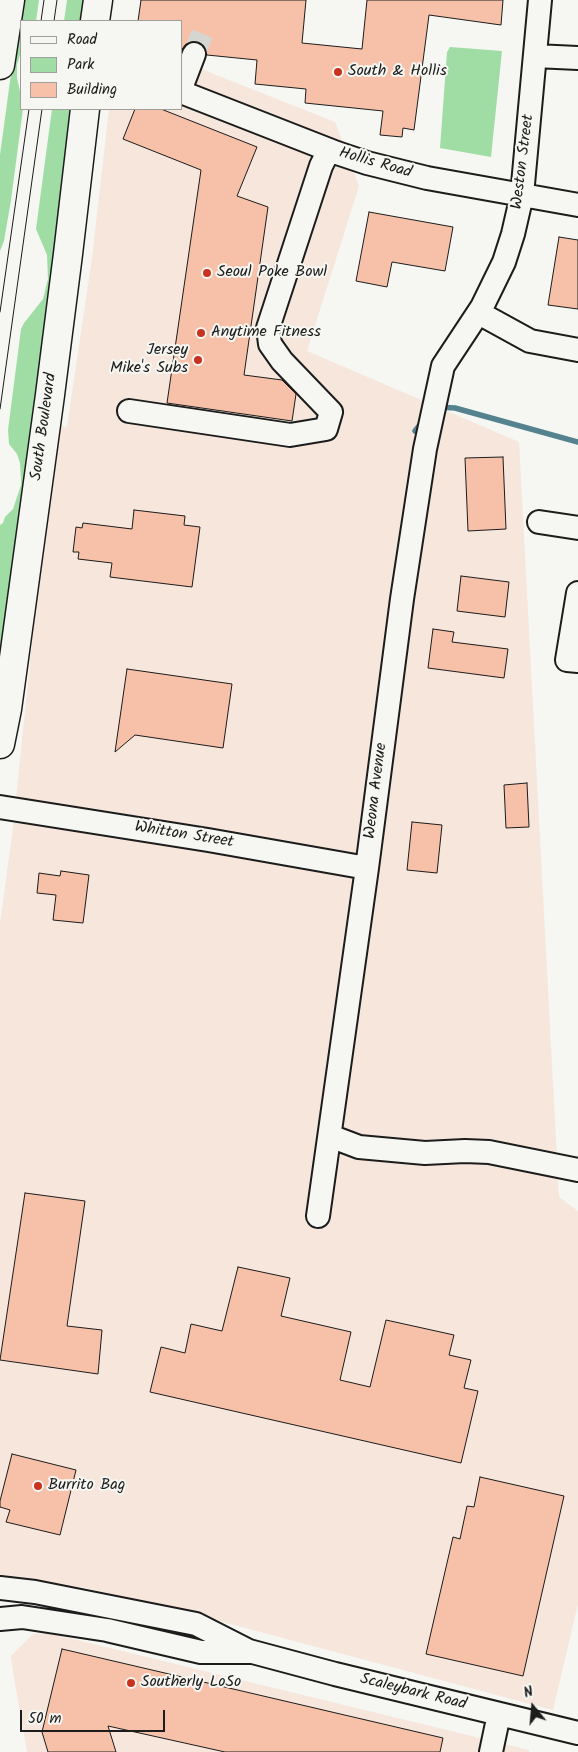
<!DOCTYPE html>
<style>
body{margin:0}
#map{position:relative;width:578px;height:1752px;overflow:hidden;background:#f6f6f2;font-family:Kalam,sans-serif}
canvas{display:block}
.legend{position:absolute;left:20px;top:20px;width:162px;height:90px;box-sizing:border-box;background:#f6f6f2;border:1px solid #9f9f9c;margin:0;padding:6px 9px;list-style:none;font-size:15px;color:#1c1c1c}
.legend li{display:flex;align-items:center;gap:10px;height:25px}
.legend b{width:25px;border:1px solid #9f9f9c}
.north{position:absolute;left:508px;top:1682px;width:50px;height:50px;-webkit-text-stroke:4px #f6f6f2;paint-order:stroke;rotate:343deg;font-size:14px;font-weight:700;line-height:20px;text-align:center;color:#1c1c1c}
.north::after{content:'';display:block;margin:auto;width:18px;height:22px;background:#1c1c1c;clip-path:polygon(50% 0,100% 100%,50% 72%,0 100%)}
.scale{position:absolute;left:20px;top:1710px;width:145px;height:22px;box-sizing:border-box;border:2px solid #1c1c1c;border-top:0;padding-left:6px;font-size:15px;line-height:18px;white-space:nowrap;color:#1c1c1c;-webkit-text-stroke:4px #f6f6f2;paint-order:stroke}
</style>
<div id="map">
<canvas width="578" height="1752"></canvas>
<ul class="legend">
<li><b style="height:6px;background:#f6f6f2"></b>Road</li>
<li><b style="height:14px;background:#a0dda5"></b>Park</li>
<li><b style="height:14px;background:#f6c1a8"></b>Building</li>
</ul>
<div class="north">N</div>
<div class="scale">50 m</div>
</div>
<script>
const ctx = document.querySelector('canvas').getContext('2d');
ctx.lineJoin = 'round';
function fill(path, color) { ctx.fillStyle = color; ctx.fill(path, 'evenodd'); }
const toPath = rows => new Path2D(rows.map(r => 'M' + r).join(''));
function strokePath(path, color, width, dash) { ctx.strokeStyle = color; ctx.lineWidth = width; ctx.lineCap = dash ? 'butt' : 'round'; ctx.setLineDash(dash || []); ctx.stroke(path); }
function drawText(font, color, halo, rows, align = 'center') {
  ctx.font = font + ' Kalam,sans-serif'; ctx.lineWidth = 4; ctx.setLineDash([]); ctx.textBaseline = 'middle'; ctx.strokeStyle = halo; ctx.fillStyle = color; for (const [text, x, y, turn = 0] of rows) {
    ctx.save(); ctx.translate(x, y); ctx.rotate((+turn || 0) * Math.PI / 180); ctx.textAlign = isNaN(turn) ? turn : align; if (halo) ctx.strokeText(text, 0, 0); ctx.fillText(text, 0, 0); ctx.restore();
  }
}
fill(toPath([
 [181,61,335,122,359,186,307,351,519,442,559,1197,578,1211,578,1604,553,1710,178,1610,86,1588,0,1579,0,924,13,828,34,624,61,426,67,427,92,258,109,109,181,109],
 [48,1633,529,1750,529,1752,27,1752,13,1672,11,1656,33,1634]
]), '#f6e6dc');
fill(toPath([
 [21,0,39,0,36,21,21,21,21,51,17,65,17,78,21,96,21,109,23,109,11,200,4,241,0,251,0,155],
 [67,0,84,0,81,21,64,21],
 [450,47,502,51,491,157,440,148,447,52],
 [52,109,70,109,63,199,0,670,0,525,3,523,5,517,13,509,21,485,21,479,20,463,17,454,9,444,8,430,21,329,24,323,43,299,48,279,47,255,36,229]
]), '#a0dda5');
strokePath(toPath([
 [438,407,455,408,578,442],
 [415,431,423,421]
]), '#55828f', 5.5);
const building = toPath([
 [141,0,306,0,302,43,362,49,367,0,503,0,501,25,429,15,414,130,403,128,402,137,380,135,383,111,305,103,306,89,255,84,257,60,207,55,204,46,198,42,191,41,186,44,181,51,181,21,138,21,141,0],
 [135,109,161,109,257,147,237,196,268,207,244,375,282,380,296,394,292,421,167,403,201,170,123,139,135,109],
 [369,212,453,227,445,271,392,262,387,287,356,281,369,212],
 [559,237,578,240,578,309,548,305,559,237],
 [503,457,506,529,468,531,465,458,503,457],
 [134,510,185,516,184,525,200,527,192,587,110,577,112,563,78,559,79,552,73,552,76,527,82,528,83,523,132,529,134,510],
 [461,576,509,582,505,617,457,611,461,576],
 [433,629,454,632,452,642,508,649,504,678,428,668,433,629],
 [127,669,232,684,223,748,135,735,115,752,127,669],
 [527,783,529,827,506,828,504,785,527,783],
 [412,822,442,825,437,873,407,870,412,822],
 [61,871,89,875,83,923,53,920,56,895,37,893,39,873,60,876,61,871],
 [25,1193,85,1201,67,1326,102,1330,98,1374,0,1360,25,1193],
 [238,1267,290,1278,281,1316,351,1332,340,1380,370,1387,386,1320,454,1335,449,1355,471,1360,464,1388,478,1391,461,1463,150,1392,161,1347,185,1353,191,1324,222,1331,238,1267],
 [12,1454,76,1470,60,1535,6,1522,10,1510,0,1507,0,1501,12,1454],
 [480,1477,564,1496,523,1676,426,1654,453,1537,460,1539,467,1506,474,1507,480,1477],
 [62,1649,443,1738,440,1752,225,1752,108,1726,116,1752,48,1752,42,1732,62,1649]
]);
fill(building, '#f6c1a8');
strokePath(building, '#1c1c1c', 1);
strokePath(toPath([
 [194,54,206,24]
]), '#d5d5d2', 22, [22, 11]);
const minor = toPath([
 [535,56,578,58],
 [181,88,194,54],
 [181,92,337,153,367,163,427,178,578,205],
 [479,313,530,341,578,350],
 [129,411,290,435,326,429,331,412,282,361,270,344,268,328,321,166,329,150],
 [539,522,578,528],
 [578,593,567,660,578,661],
 [0,807,208,840,367,868],
 [330,1136,359,1147,425,1153,465,1151,489,1152,578,1170],
 [318,1216,367,868,402,599,425,449,443,366,482,307,504,262,513,234,522,195,540,0],
 [0,1588,35,1592,196,1624,249,1651,335,1674,578,1733],
 [0,1619,22,1617,107,1630,201,1652,248,1652],
 [491,1752,499,1714]
]);
const major = toPath([
 [95,21,98,0],
 [0,65,10,0],
 [0,744,7,709,50,395,68,254,85,109]
]);
strokePath(minor, '#1c1c1c', 26);
strokePath(major, '#1c1c1c', 31);
strokePath(minor, '#f6f6f2', 22);
strokePath(major, '#f6f6f2', 28);
strokePath(toPath([
 [41,21,44,0],
 [54,21,57,0],
 [0,312,29,109],
 [0,409,42,109]
]), '#1c1c1c', 1);
for (const [x, y, r, color] of [
 [338,72,5,"#c8321e"],
 [207,273,5,"#c8321e"],
 [201,333,5,"#c8321e"],
 [198,360,5,"#c8321e"],
 [38,1486,5,"#c8321e"],
 [131,1683,5,"#c8321e"]
]) { const dot = new Path2D(); dot.arc(x, y, r, 0, 2 * Math.PI); ctx.fillStyle = color; ctx.fill(dot); strokePath(dot, '#f6f6f2', 2); }
drawText('16px', '#1c1c1c', '#f6f6f2', [
 ["South & Hollis",348,72],
 ["Seoul Poke Bowl",217,273],
 ["Anytime Fitness",211,333],
 ["Jersey",188,351,"right"],
 ["Mike's Subs",188,369,"right"],
 ["Burrito Bag",48,1486],
 ["Southerly LoSo",141,1683]
], 'left');
drawText('16px', '#1c1c1c', '#f6f6f2', [
 ["Weston Street",524,162,-83],
 ["Hollis Road",375,164,16],
 ["South Boulevard",45,427,-82],
 ["Weona Avenue",377,791,-83],
 ["Whitton Street",184,836,9],
 ["Scaleybark Road",413,1693,14]
]);
</script>
